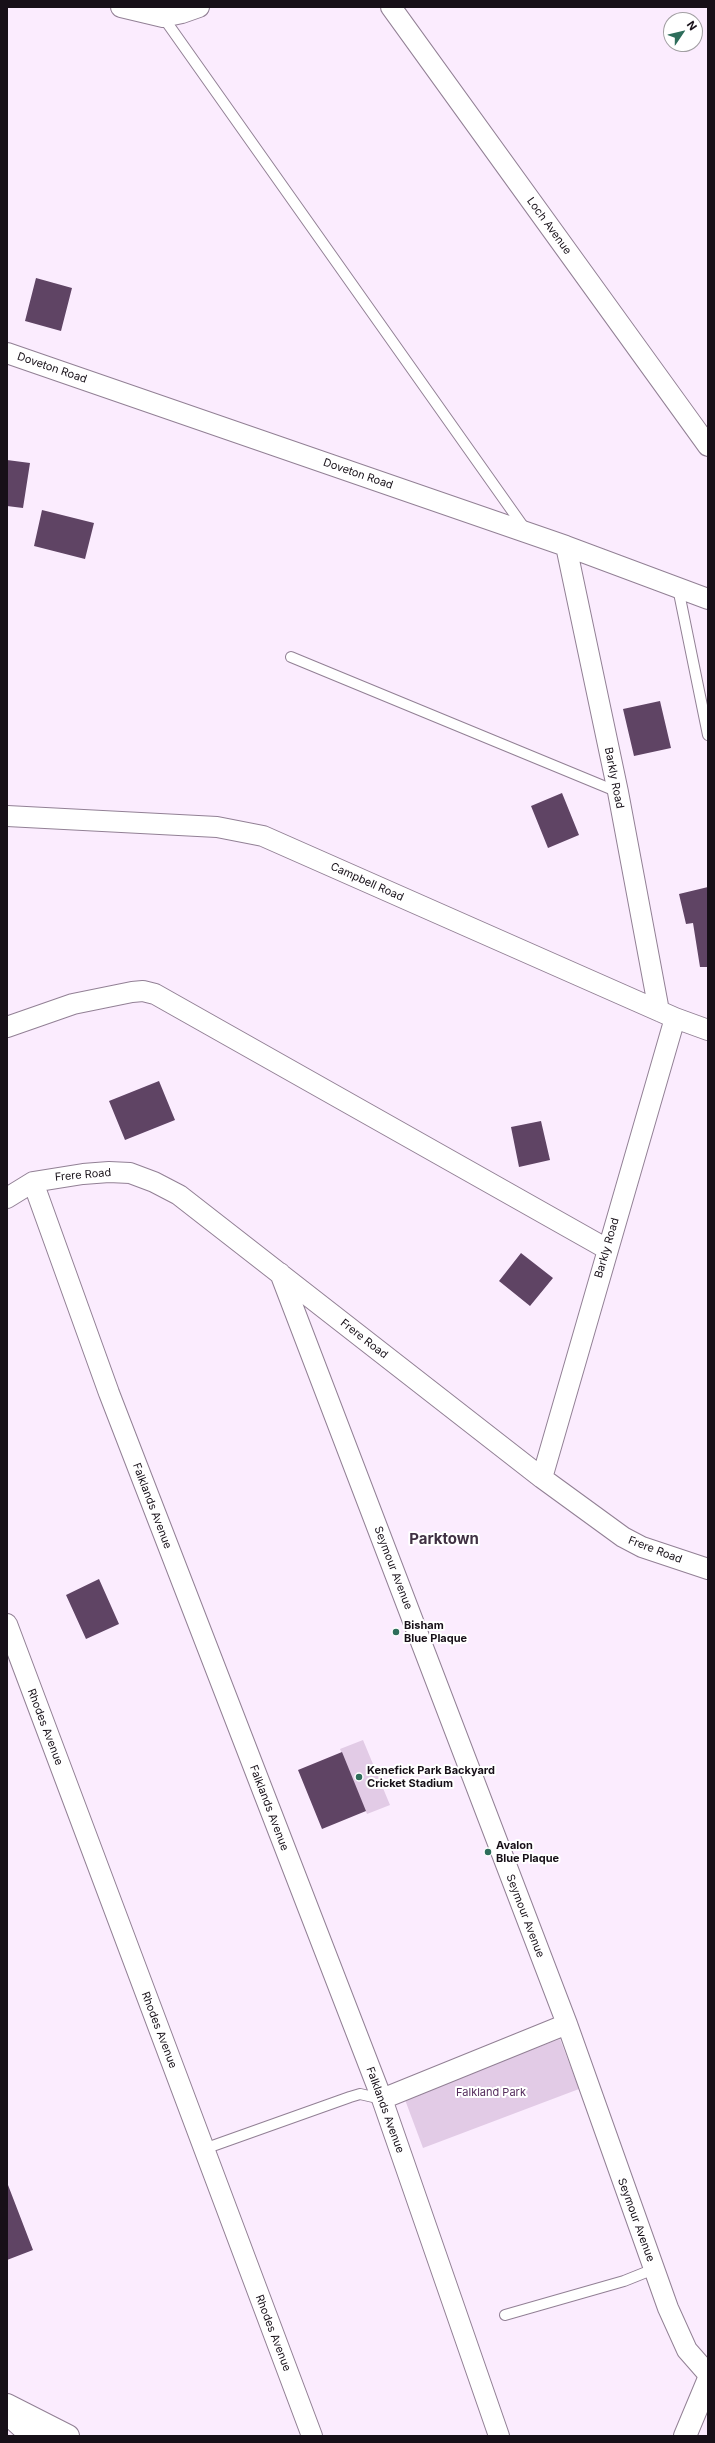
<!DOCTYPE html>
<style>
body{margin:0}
#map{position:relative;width:715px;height:2443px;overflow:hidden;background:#fbecfe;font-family:Inter,sans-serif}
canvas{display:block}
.frame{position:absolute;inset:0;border:8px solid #171018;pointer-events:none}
.north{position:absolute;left:663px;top:12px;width:40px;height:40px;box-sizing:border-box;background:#fff;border:1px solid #a29fa3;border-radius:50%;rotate:55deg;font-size:11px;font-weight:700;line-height:16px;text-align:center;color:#171018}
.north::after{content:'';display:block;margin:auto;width:14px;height:18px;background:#2e6d5b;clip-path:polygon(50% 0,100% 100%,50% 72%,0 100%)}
</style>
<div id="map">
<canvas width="715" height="2443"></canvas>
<div class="frame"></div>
<div class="north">N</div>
</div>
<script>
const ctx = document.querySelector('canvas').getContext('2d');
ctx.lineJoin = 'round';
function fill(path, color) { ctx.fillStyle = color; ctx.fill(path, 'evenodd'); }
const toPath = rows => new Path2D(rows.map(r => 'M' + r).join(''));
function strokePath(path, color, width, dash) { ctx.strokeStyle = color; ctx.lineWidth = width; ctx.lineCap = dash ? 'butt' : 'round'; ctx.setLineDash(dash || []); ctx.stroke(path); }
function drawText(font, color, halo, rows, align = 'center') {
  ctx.font = font + ' Inter,sans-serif'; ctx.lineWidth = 4; ctx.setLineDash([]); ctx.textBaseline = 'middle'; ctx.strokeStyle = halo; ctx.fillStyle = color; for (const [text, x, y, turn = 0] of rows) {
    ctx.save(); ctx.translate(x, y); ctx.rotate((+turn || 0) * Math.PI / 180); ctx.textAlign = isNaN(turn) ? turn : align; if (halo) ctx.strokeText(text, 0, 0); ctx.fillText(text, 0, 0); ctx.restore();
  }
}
fill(toPath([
 [363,1740,390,1805,367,1814,340,1749],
 [560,2039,579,2089,423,2148,404,2097]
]), '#e2cbe6');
fill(toPath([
 [36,278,72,288,61,331,25,321],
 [7,460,30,463,23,508,7,506],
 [42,510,94,523,85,559,34,546],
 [660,701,671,748,634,756,623,709],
 [562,793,579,835,548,848,531,806],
 [708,887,708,967,700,967,693,923,686,924,679,894],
 [159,1081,175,1120,125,1140,109,1101],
 [541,1121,550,1160,519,1167,511,1127],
 [521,1253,553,1278,530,1306,499,1281],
 [99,1579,119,1624,86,1639,66,1595],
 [342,1752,366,1811,322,1829,298,1770],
 [8,2185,33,2250,7,2260,7,2186]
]), '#5f4464');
const lane = toPath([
 [163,17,525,529],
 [678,588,708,735],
 [291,657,618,792],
 [204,2149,350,2097,360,2094,382,2099],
 [505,2315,624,2281,654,2269]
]);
const street = toPath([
 [121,7,163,17,182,13,199,7],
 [391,7,708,446],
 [7,353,566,546,708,599],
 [566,546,618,792,659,1011],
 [7,816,217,827,263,836,675,1018,708,1030],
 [7,1027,73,1004,132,992,143,991,155,994,607,1249],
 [33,1182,109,1393,382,2099,499,2436],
 [7,1198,33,1182,83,1174,109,1172,130,1173,154,1182,179,1195,542,1478,623,1537,642,1547,708,1569],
 [280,1273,567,2024,668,2308,687,2350,708,2374],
 [542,1478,675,1018],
 [7,1624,312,2436],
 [382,2099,567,2024]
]);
const secondary = toPath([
 [685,2436,708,2381]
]);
const highway = toPath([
 [7,2405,68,2436],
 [7,2413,32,2436]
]);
strokePath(lane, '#928095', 12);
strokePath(street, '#928095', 22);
strokePath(secondary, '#928095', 24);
strokePath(highway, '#928095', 24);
strokePath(lane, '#fff', 10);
strokePath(street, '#fff', 20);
strokePath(secondary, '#fff', 22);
strokePath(highway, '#fff', 22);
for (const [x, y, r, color] of [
 [396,1632,4,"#2e6d5b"],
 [359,1777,4,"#2e6d5b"],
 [488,1852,4,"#2e6d5b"]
]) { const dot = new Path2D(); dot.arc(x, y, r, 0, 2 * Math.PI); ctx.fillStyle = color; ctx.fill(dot); strokePath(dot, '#fff', 1.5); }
drawText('11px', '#171018', '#fff', [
 ["Loch Avenue",549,226,54],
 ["Doveton Road",52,368,19],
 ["Doveton Road",358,474,19],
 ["Barkly Road",614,778,79],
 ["Campbell Road",367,882,24],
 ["Frere Road",83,1175,-5],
 ["Barkly Road",607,1248,-74],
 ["Frere Road",364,1339,38],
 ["Falklands Avenue",152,1506,69],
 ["Frere Road",655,1550,21],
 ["Seymour Avenue",393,1568,69],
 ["Rhodes Avenue",45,1727,69],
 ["Falklands Avenue",269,1808,69],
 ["Seymour Avenue",525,1916,69],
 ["Rhodes Avenue",159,2030,69],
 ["Falklands Avenue",385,2110,70],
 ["Seymour Avenue",636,2220,70],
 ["Rhodes Avenue",273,2333,69]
]);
drawText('bold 11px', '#171018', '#fff', [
 ["Bisham",404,1626],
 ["Blue Plaque",404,1639],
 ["Kenefick Park Backyard",367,1771],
 ["Cricket Stadium",367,1784],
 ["Avalon",496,1846],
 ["Blue Plaque",496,1859]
], 'left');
drawText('11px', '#552d5d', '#fff', [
 ["Falkland Park",491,2093]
]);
drawText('bold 15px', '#403143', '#fff', [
 ["Parktown",444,1539]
]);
</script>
